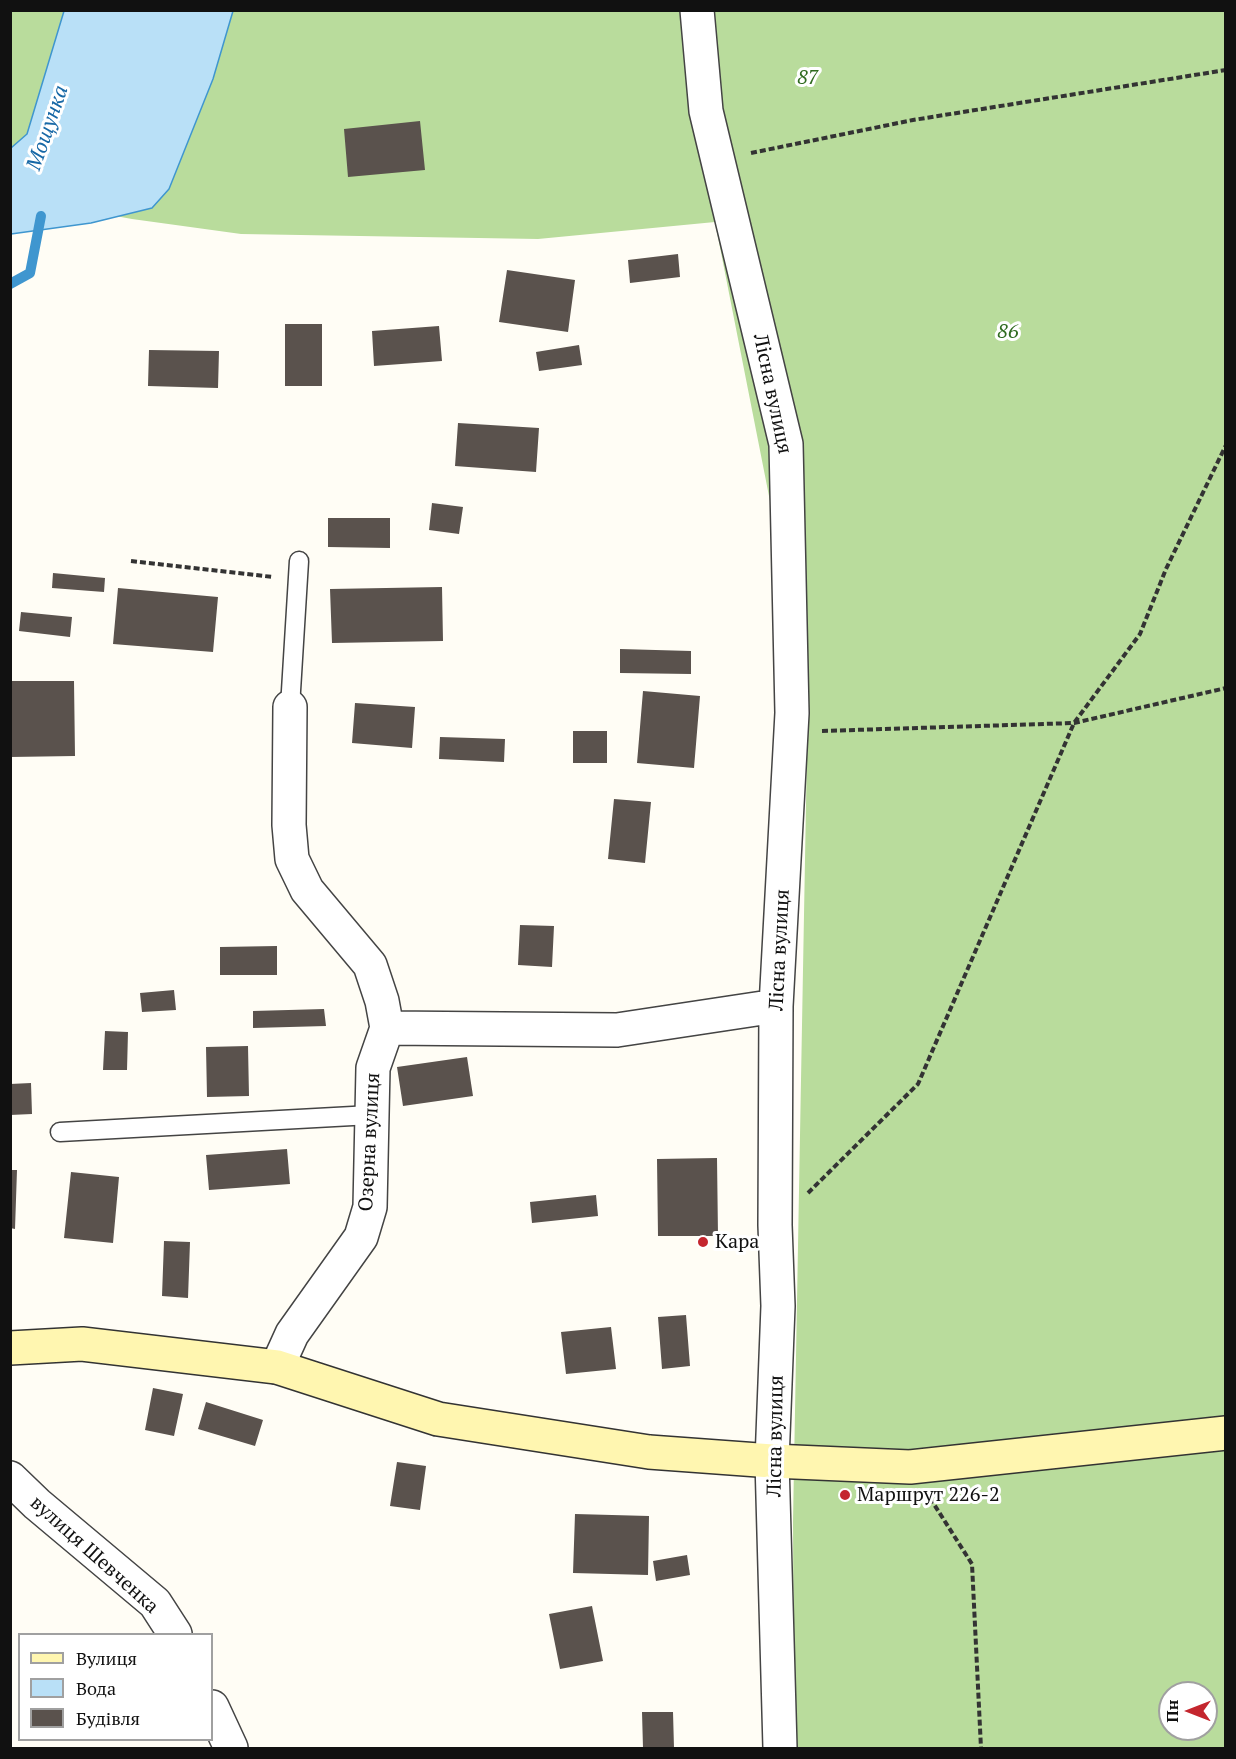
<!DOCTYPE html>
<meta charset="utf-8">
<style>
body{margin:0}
#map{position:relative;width:1236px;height:1759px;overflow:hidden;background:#fffdf5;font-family:"PT Serif",serif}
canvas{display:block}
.frame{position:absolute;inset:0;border:12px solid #111;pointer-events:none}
.legend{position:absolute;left:18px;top:1633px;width:195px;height:108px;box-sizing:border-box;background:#fff;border:2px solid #a0a0a0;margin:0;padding:8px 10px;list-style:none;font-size:18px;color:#111}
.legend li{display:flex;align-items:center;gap:12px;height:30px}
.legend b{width:30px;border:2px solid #a0a0a0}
.north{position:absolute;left:1158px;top:1681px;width:60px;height:60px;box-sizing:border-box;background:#fff;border:2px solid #a0a0a0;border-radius:50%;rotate:270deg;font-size:16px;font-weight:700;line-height:24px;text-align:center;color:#111}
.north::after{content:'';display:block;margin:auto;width:21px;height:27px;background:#c4262e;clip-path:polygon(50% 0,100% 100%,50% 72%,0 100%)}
</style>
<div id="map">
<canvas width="1236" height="1759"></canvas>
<div class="frame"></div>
<ul class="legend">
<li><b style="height:8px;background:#fff6b0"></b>Вулиця</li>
<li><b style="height:16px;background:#b9e0f7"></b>Вода</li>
<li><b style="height:16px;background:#5a524d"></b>Будівля</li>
</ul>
<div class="north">Пн</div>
</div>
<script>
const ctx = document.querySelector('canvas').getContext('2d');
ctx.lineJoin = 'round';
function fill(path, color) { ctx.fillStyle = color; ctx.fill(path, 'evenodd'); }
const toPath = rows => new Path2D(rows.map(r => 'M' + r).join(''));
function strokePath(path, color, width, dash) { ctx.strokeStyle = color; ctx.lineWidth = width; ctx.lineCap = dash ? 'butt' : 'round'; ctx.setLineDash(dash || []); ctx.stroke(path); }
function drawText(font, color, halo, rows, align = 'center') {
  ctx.font = font + ' "PT Serif",serif'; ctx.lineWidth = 6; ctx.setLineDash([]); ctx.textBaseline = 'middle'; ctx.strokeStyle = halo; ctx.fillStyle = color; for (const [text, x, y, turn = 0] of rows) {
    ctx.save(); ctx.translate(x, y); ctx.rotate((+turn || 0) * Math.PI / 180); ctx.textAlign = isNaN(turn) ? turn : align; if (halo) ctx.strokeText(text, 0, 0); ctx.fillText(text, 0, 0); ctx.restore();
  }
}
fill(toPath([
 [10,11,1225,11,1225,1748,794,1748,793,1521,808,694,715,222,538,239,241,234,132,219,11,197],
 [1170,1693,1206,1693,1206,1729,1170,1729]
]), '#b9dc9c');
const water = toPath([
 [64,11,233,11,213,79,169,189,152,208,91,223,11,234,11,148,27,134,64,11]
]);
fill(water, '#b9e0f7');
strokePath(water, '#3f96cf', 1.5);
strokePath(toPath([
 [10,284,30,273,41,216]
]), '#3f96cf', 10);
fill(toPath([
 [420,121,425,170,348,177,344,129],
 [678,254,680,277,630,283,628,260],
 [507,270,575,280,568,332,499,322],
 [285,324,322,324,322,386,285,386],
 [439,326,442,361,374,366,372,331],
 [579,345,582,365,539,371,536,352],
 [149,350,219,351,218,388,148,386],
 [458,423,539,428,536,472,455,466],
 [432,503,463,507,459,534,429,530],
 [328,518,390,518,390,548,328,547],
 [53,573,105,578,104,592,52,588],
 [442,587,443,641,332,643,330,589],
 [118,588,218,597,213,652,113,644],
 [21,612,72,617,70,637,19,631],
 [620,649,691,651,691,674,620,673],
 [10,681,74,681,75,756,10,757],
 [643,691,700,696,694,768,637,763],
 [355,703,415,707,412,748,352,743],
 [573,731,607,731,607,763,573,763],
 [440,737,505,739,504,762,439,759],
 [614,799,651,802,645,863,608,859],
 [520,925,554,926,552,967,518,965],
 [277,946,277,975,220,975,220,947],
 [174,990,176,1010,142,1012,140,993],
 [324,1009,326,1026,253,1028,253,1011],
 [105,1031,128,1032,127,1070,103,1070],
 [248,1046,249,1096,207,1097,206,1047],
 [467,1057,473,1096,403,1106,397,1067],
 [31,1083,32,1114,10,1115,10,1084],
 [287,1149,290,1184,209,1190,206,1155],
 [717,1158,718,1236,658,1236,657,1159],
 [10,1170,17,1170,15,1229,10,1228],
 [71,1172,119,1177,113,1243,64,1238],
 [596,1195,598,1216,532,1223,530,1202],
 [164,1241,190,1242,188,1298,162,1296],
 [686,1315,690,1366,662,1369,658,1317],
 [611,1327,616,1369,566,1374,561,1332],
 [153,1388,183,1394,174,1436,145,1430],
 [206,1402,263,1420,255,1446,198,1429],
 [397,1462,426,1466,420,1510,390,1506],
 [575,1514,649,1516,648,1575,573,1573],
 [687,1555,690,1575,656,1581,653,1561],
 [592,1606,603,1661,560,1669,549,1614],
 [642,1712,673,1712,674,1748,643,1748]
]), '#5a524d');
const lane = toPath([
 [290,707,299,561],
 [60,1132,371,1115]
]);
const street = toPath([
 [697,10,706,111,786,444,792,713,776,1006,775,1225,778,1306,772,1461,780,1748],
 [387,1028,617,1030,776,1006],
 [277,1367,292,1334,361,1237,370,1207,373,1068,387,1028,382,1001,370,965,307,890,292,859,289,825,290,707],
 [10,1478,37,1504,155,1603,175,1634],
 [212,1707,231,1748]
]);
const secondary = toPath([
 [10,1348,82,1344,277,1367,438,1419,649,1452,772,1461,910,1467,1226,1433]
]);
strokePath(lane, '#444', 21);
strokePath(street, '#444', 36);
strokePath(secondary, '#333', 36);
strokePath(toPath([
 [751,153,913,120,1226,70],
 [131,561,273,577],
 [822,731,1074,723,1226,688],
 [808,1193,918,1084,1074,723,1140,634,1166,569,1226,445],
 [930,1498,972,1564,981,1748]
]), '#333', 4, [6, 3]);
strokePath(lane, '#fff', 18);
strokePath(street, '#fff', 33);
strokePath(secondary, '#fff6b0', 33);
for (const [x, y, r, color] of [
 [703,1242,6,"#c4262e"],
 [845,1495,6,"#c4262e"]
]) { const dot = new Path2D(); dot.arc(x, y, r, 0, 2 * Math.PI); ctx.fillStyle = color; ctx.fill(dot); strokePath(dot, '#fff', 2); }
drawText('italic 20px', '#2f6b1f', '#fff', [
 ["87",808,78],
 ["86",1008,332]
]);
drawText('20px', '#111', '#fff', [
 ["Лісна вулиця",772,394,78],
 ["Лісна вулиця",780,950,-87],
 ["Озерна вулиця",370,1142,-87],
 ["Лісна вулиця",776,1436,-89],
 ["вулиця Шевченка",94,1555,42]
]);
drawText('20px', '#111', '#fff', [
 ["Кара",715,1242],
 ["Маршрут 226-2",857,1495]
], 'left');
drawText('italic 21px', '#1768a6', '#fff', [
 ["Мощунка",48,128,-71]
]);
</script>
